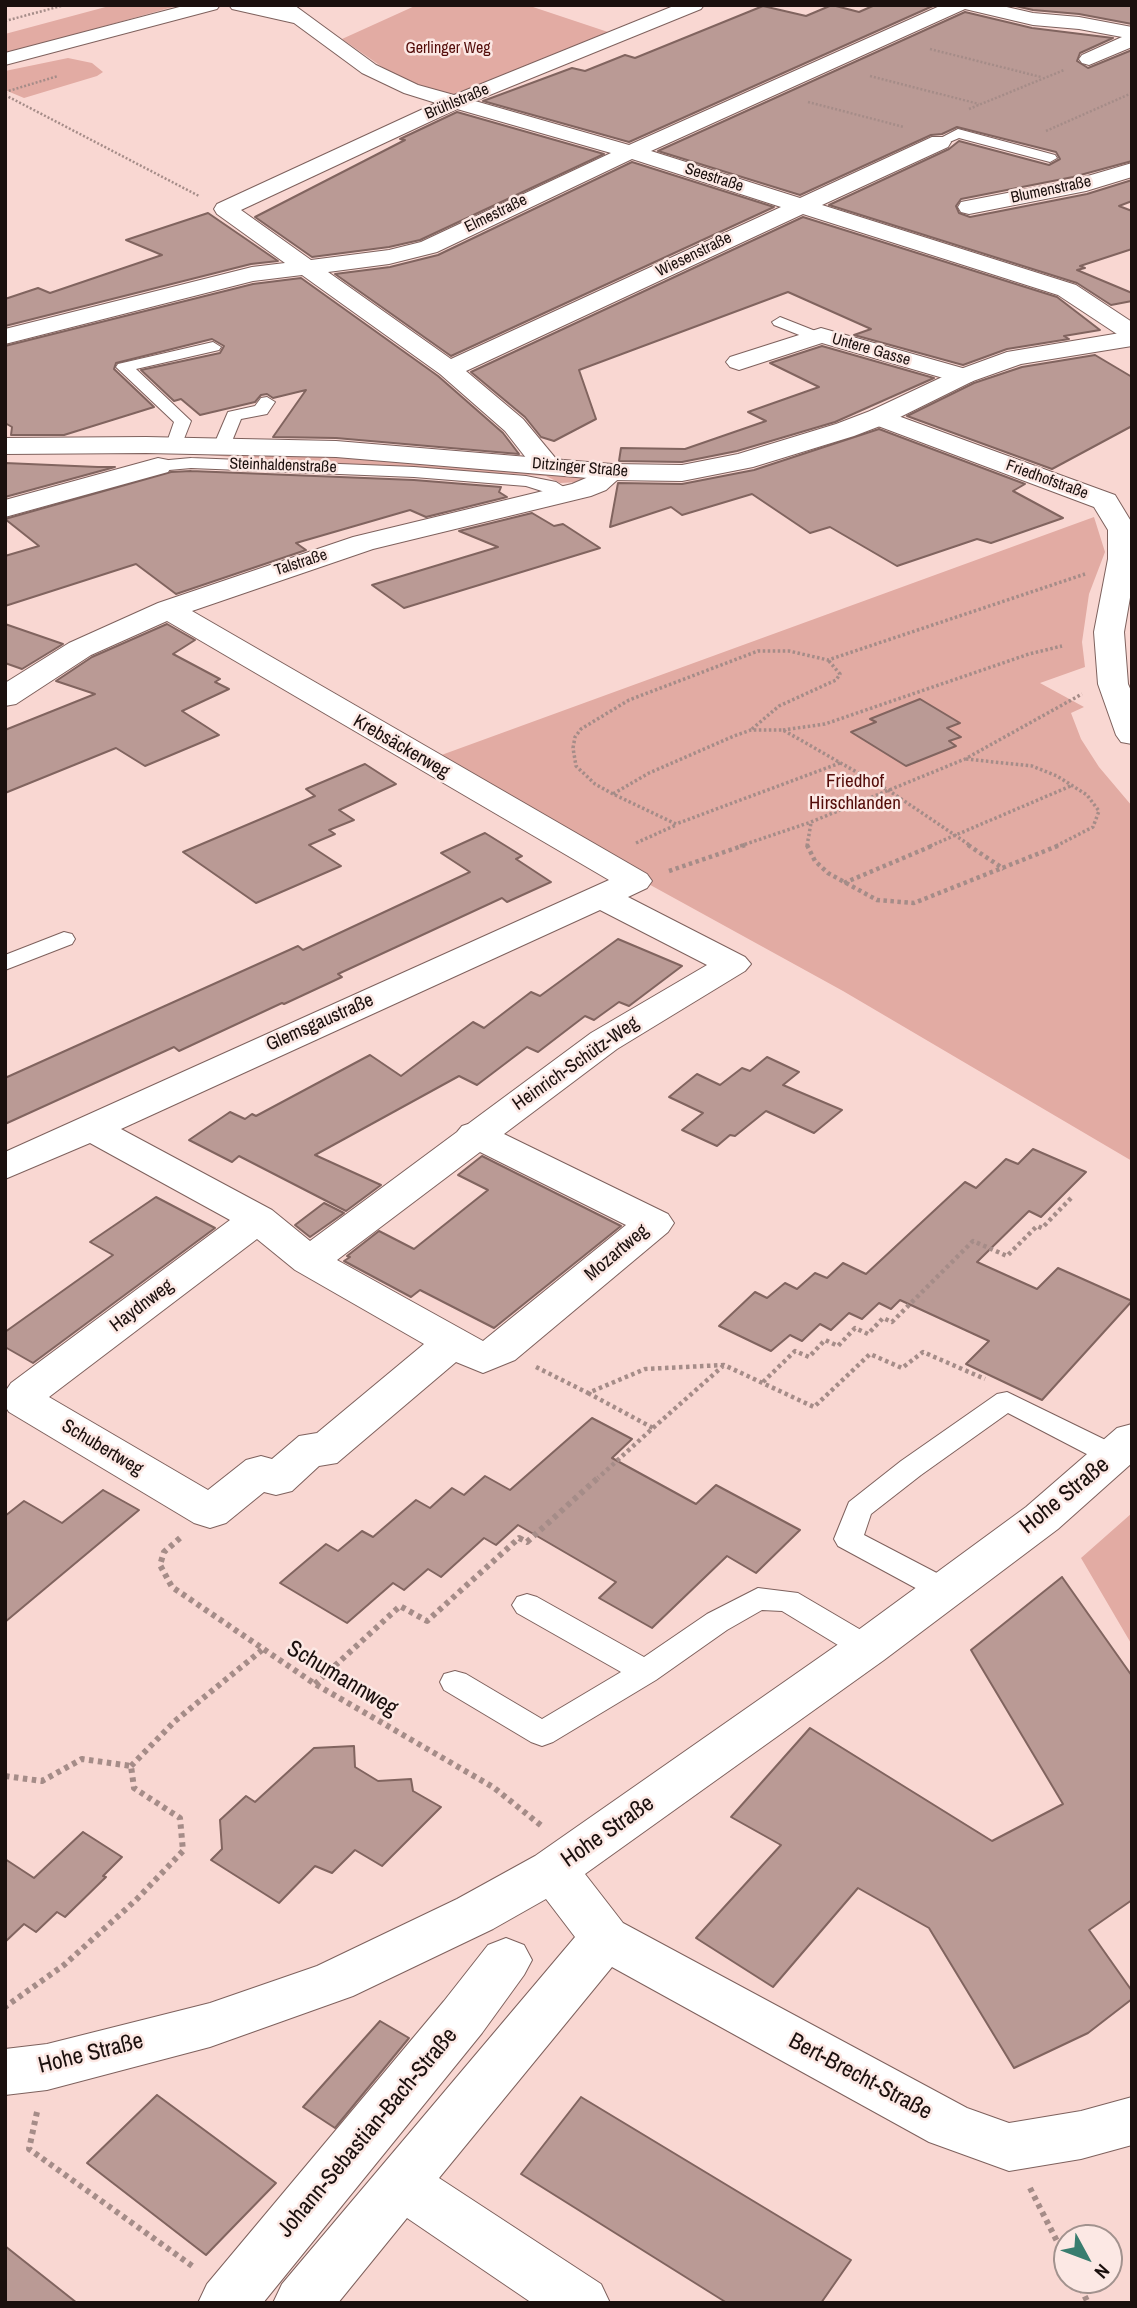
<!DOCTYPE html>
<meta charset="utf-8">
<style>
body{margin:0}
#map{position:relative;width:1137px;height:2308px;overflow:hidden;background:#f9d7d2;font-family:"Archivo Narrow",sans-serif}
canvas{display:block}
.frame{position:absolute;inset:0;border:7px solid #1b100e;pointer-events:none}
.north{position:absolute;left:1053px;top:2224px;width:70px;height:70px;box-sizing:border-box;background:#fce8e4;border:2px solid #a2928e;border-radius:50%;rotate:131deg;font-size:19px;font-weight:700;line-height:28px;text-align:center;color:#1b100e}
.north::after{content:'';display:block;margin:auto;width:24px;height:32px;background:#397d6f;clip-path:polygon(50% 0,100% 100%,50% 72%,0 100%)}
</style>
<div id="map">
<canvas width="1137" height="2308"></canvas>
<div class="frame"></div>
<div class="north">N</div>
</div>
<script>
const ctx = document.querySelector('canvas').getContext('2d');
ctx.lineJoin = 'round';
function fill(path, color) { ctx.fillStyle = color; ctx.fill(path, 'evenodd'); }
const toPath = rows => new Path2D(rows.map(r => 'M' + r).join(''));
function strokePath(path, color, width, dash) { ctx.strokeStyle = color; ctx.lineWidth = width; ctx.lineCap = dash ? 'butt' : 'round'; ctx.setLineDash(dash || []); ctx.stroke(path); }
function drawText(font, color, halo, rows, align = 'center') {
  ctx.font = font + ' "Archivo Narrow",sans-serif'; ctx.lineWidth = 5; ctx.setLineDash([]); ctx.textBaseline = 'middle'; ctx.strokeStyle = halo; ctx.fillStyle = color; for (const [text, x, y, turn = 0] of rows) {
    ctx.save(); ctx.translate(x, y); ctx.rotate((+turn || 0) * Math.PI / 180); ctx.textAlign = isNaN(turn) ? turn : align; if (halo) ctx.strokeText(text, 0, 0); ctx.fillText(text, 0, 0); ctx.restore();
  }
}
fill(toPath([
 [113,5,180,5,5,54,5,34],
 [417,5,527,5,611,33,450,96,395,76,342,39],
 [68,58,92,63,103,72,97,76,24,98,5,90,5,71],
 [162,451,315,455,582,474,587,479,579,482,560,483,546,476,307,462,235,460,232,457],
 [1094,517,1105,552,1089,594,1082,642,1085,667,1040,683,1084,707,1071,713,1081,739,1099,767,1132,806,1132,1161,843,991,425,761],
 [1132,1513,1132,1645,1081,1558]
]), '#e2aba3');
const building = toPath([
 [832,5,859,12,875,5,935,5,629,142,483,101,572,68,585,71,625,55,635,58,763,6,806,16,832,5],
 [1011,5,1132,5,1132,24,1079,14,1033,10,1011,5],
 [965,12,1032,28,1113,38,1080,53,1077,61,1088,68,1132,50,1132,161,1073,177,961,199,956,206,959,213,970,217,1087,194,1132,180,1132,201,1119,206,1132,211,1132,249,1080,266,1085,268,1077,270,1132,293,1132,301,1111,305,1077,283,829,205,949,149,959,141,1049,165,1060,159,1056,152,957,127,942,134,931,135,800,195,658,151,965,12],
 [457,112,604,154,420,240,389,247,312,257,255,217,405,140,400,139,457,112],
 [632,162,774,207,451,356,335,274,390,267,438,255,632,162],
 [208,213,278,261,251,264,5,326,5,299,38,288,50,293,162,255,126,240,208,213],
 [803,217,1057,297,1100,330,1064,336,1069,339,1007,349,963,365,854,335,871,329,788,292,579,370,596,419,554,441,541,437,525,417,471,372,803,217],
 [301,278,438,376,503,433,519,454,336,438,273,437,306,390,273,398,267,394,261,395,255,402,200,415,181,399,174,401,141,370,220,353,224,346,212,339,116,363,114,369,154,407,64,435,11,435,12,427,5,423,5,346,253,284,301,278],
 [822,346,934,378,835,422,737,451,682,462,619,461,621,448,685,449,766,421,748,412,819,387,770,363,822,346],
 [1095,355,1132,377,1132,426,1052,469,907,416,974,383,1022,367,1095,355],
 [879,429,1025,484,1013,491,1063,518,991,543,977,539,897,566,830,527,810,533,752,494,682,515,671,507,610,527,618,483,682,484,754,470,879,429],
 [5,463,98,467,115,467,5,497,5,463],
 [191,471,414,480,501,487,499,492,507,497,426,517,410,510,296,543,306,550,176,594,136,564,5,606,5,556,39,546,5,519,171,472,191,471],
 [532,513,554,526,563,524,600,548,404,608,372,585,498,547,459,531,532,513],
 [5,624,63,644,22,669,5,663,5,624],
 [167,624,195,640,173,654,220,679,215,682,229,689,182,711,219,735,145,766,116,748,5,793,5,730,95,694,56,681,92,657,167,624],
 [920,699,960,723,947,728,961,737,949,741,956,746,906,766,851,732,876,722,870,719,920,699],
 [365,764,396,784,339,810,354,820,329,830,335,834,309,845,341,866,256,903,183,852,315,796,306,789,365,764],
 [485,833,522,856,516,859,551,882,507,902,502,898,338,974,342,977,284,1004,282,1003,179,1051,174,1047,5,1124,5,1078,298,946,303,950,470,872,441,853,485,833],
 [618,939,682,966,629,1006,619,1002,594,1020,585,1016,538,1052,527,1047,477,1085,459,1076,315,1155,381,1185,346,1211,239,1156,232,1162,189,1140,230,1112,245,1119,252,1114,256,1116,370,1055,401,1076,473,1022,484,1028,531,992,540,996,618,939],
 [767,1057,799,1072,783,1085,842,1110,814,1133,766,1111,735,1136,730,1135,717,1146,682,1130,703,1113,669,1097,697,1074,720,1085,742,1068,750,1071,767,1057],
 [1033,1149,1086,1172,1041,1217,1029,1211,977,1262,1037,1289,1058,1268,1132,1301,1042,1400,966,1364,989,1341,900,1300,891,1309,879,1303,862,1319,849,1313,831,1330,820,1324,802,1341,790,1335,771,1351,719,1326,755,1292,767,1298,785,1283,797,1289,815,1273,827,1278,843,1263,866,1274,965,1182,976,1188,1006,1159,1018,1164,1033,1149],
 [482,1156,621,1226,494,1328,420,1290,411,1297,344,1261,350,1257,347,1256,379,1231,414,1249,488,1190,458,1175,482,1156],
 [156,1197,215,1228,33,1363,5,1347,5,1332,113,1255,90,1242,156,1197],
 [324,1203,344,1213,310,1237,295,1225,324,1203],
 [592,1418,632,1439,612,1458,696,1504,716,1485,800,1530,756,1573,727,1556,652,1628,599,1598,616,1582,518,1525,496,1545,484,1538,441,1577,428,1569,404,1590,393,1583,347,1623,280,1583,326,1544,338,1551,362,1531,373,1537,416,1500,430,1508,452,1488,464,1495,485,1476,510,1490,592,1418],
 [103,1490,139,1510,5,1622,5,1516,24,1501,62,1523,103,1490],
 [1062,1577,1132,1676,1132,1900,1089,1930,1132,1991,1132,1999,1088,2033,1014,2068,929,1928,858,1888,773,1987,696,1938,781,1845,731,1817,810,1728,992,1841,1063,1804,971,1650,1062,1577],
 [354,1746,355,1767,378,1781,411,1779,413,1791,441,1807,382,1866,355,1850,332,1873,315,1866,279,1903,211,1860,222,1849,220,1820,246,1796,255,1802,314,1748,354,1746],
 [83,1832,122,1857,103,1876,106,1877,65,1917,57,1912,36,1932,24,1924,5,1942,5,1859,34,1878,83,1832],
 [380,2021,409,2038,335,2128,303,2107,380,2021],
 [157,2095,276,2183,206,2255,87,2163,157,2095],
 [581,2097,851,2260,821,2303,727,2303,521,2174,581,2097],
 [5,2246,77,2303,5,2303,5,2246]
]);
fill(building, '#ba9a95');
strokePath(building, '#81645f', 2);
const lane = toPath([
 [958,129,1055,155,1057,158,1050,162,959,138,940,146,933,142,958,129],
 [780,317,823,334,825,337,817,342,774,325,772,322,780,317],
 [213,342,221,347,219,350,136,369,191,421,180,449,168,449,166,445,174,422,116,367,118,364,213,342],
 [267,397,275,402,267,414,241,419,228,451,216,451,213,447,228,412,255,406,261,398,267,397],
 [191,458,414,467,526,476,556,482,573,493,564,498,526,486,414,477,191,468,158,471,149,466,158,461,191,458],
 [64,932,72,934,75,939,72,944,5,970,5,955,64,932],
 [1007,1392,1124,1449,1128,1456,1124,1463,1114,1466,1104,1463,1008,1413,921,1475,871,1514,864,1535,954,1582,959,1590,954,1598,944,1601,934,1598,838,1546,834,1539,849,1502,901,1461,997,1394,1007,1392],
 [758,1588,798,1593,878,1640,882,1648,878,1656,867,1659,856,1656,782,1611,762,1610,727,1630,656,1680,553,1742,542,1746,531,1742,444,1690,440,1682,444,1674,455,1671,466,1674,542,1719,621,1672,517,1613,512,1605,517,1597,527,1594,537,1597,644,1657,707,1614,758,1588]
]);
const street = toPath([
 [229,5,294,5,376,65,418,85,454,95,676,5,704,5,701,9,475,101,629,145,942,5,998,5,1033,13,1079,17,1132,27,1132,47,1089,65,1082,63,1079,59,1082,55,1122,37,1079,29,1033,25,965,9,651,151,800,198,932,137,948,137,951,142,948,147,822,205,1076,285,1132,322,1132,340,1123,338,1058,295,803,214,466,371,523,419,557,460,561,466,557,472,547,474,537,472,505,431,440,374,302,275,253,281,5,344,5,329,252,267,285,263,217,214,214,209,217,204,436,103,404,93,362,73,294,23,232,9,229,5],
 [457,109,611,153,421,242,389,250,311,260,241,210,457,109],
 [632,159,781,207,451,359,328,272,389,264,437,252,632,159],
 [1132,163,1132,177,1086,191,969,214,961,212,958,207,961,202,1074,180,1132,163],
 [821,328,973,371,977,376,973,381,964,384,822,343,739,370,730,367,726,362,730,357,821,328],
 [879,409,1115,495,1132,523,1132,586,1124,632,1128,684,1132,693,1132,744,1121,742,1116,735,1098,684,1094,632,1108,559,1108,530,1094,507,870,423,866,417,870,411,879,409],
 [158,458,168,460,172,466,168,472,5,517,5,500,158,458],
 [612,464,622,466,626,472,606,490,591,496,373,549,192,611,647,874,652,881,647,888,628,897,745,957,751,964,745,971,617,1049,504,1134,668,1214,674,1223,668,1232,515,1360,483,1373,456,1362,337,1463,319,1466,292,1491,276,1495,264,1492,226,1523,210,1528,194,1523,9,1412,5,1406,5,1392,11,1383,230,1220,90,1143,5,1179,5,1152,609,880,167,621,91,655,16,704,5,706,5,683,69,643,158,603,353,537,572,484,586,478,602,466,612,464],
 [600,910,707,965,591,1033,468,1124,462,1126,457,1132,310,1241,272,1210,121,1129,600,910],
 [480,1152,626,1225,483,1341,337,1260,480,1152],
 [257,1239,295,1270,424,1344,317,1433,299,1436,272,1459,261,1456,246,1460,208,1490,49,1397,257,1239],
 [1132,1424,1132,1463,1058,1529,884,1660,585,1874,623,1923,967,2108,1009,2123,1081,2111,1132,2097,1132,2145,1081,2159,1009,2171,929,2142,612,1967,439,2178,601,2284,610,2303,532,2303,407,2218,338,2303,273,2303,282,2284,575,1937,546,1899,493,1929,353,1996,210,2047,47,2090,5,2095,5,2049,47,2044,210,2003,317,1966,457,1899,535,1856,850,1636,1026,1507,1117,1428,1132,1424],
 [506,1938,524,1945,532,1960,524,1975,482,2033,263,2303,198,2303,207,2284,444,2001,488,1945,506,1938]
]);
const secondary = toPath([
 [187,5,220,5,217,9,5,65,5,53,187,5],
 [1132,331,1132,346,1021,364,973,381,888,423,854,436,753,467,682,481,612,480,336,457,146,453,5,454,5,438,146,437,336,441,612,464,682,465,738,454,836,424,870,411,955,371,1007,352,1132,331]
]);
strokePath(lane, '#7e615d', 2);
strokePath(street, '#7e615d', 2);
strokePath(secondary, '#7e615d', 2);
strokePath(toPath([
 [5,21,65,5],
 [930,49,1041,77],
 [870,76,979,104],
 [5,92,58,76],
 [5,95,199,196],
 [808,102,904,127],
 [969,109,1064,70],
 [1046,131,1132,93]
]), '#a58c88', 2.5, [2, 2]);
strokePath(toPath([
 [752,729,779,706,836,680,840,674,828,660],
 [783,730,825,724,1029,654,1062,646],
 [966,759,1032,766,1057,776,1087,795,1099,811,1093,827,1056,846],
 [840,763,676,824,613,794,649,773,734,736,751,730,783,730,888,790,971,846],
 [613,794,595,784,576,766,573,748,575,737,581,729,629,700,758,651,789,651,828,660,1085,574],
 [636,843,676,825],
 [740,846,811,822,965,759,1082,694],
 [807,846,811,823],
 [930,846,1073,785]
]), '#a58c88', 3.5, [2.5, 2.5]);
strokePath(toPath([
 [807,845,815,861,828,873,877,900,914,903,1060,845],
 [968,845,1004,869],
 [669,871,745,845],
 [844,883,934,845],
 [536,1367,588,1393,645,1369,724,1365,814,1407,870,1354,902,1368,923,1352,985,1379],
 [763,1382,795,1351,809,1357,825,1340,838,1346,855,1328,868,1334,883,1318,892,1322,973,1241,1007,1256,1037,1226,1042,1228,1073,1196],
 [588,1393,653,1428,598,1478],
 [653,1428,723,1366]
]), '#a58c88', 4.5, [3.5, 3.5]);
strokePath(toPath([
 [180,1538,164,1552,160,1565,172,1587,315,1684,493,1787,543,1827],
 [315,1684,400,1606,427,1621,519,1538,527,1542,600,1476],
 [131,1766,175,1721,262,1650],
 [5,1776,42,1781,82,1759,131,1766,134,1788,180,1818,183,1851,137,1899,64,1965,5,2007],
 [37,2112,29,2149,195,2268],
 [1030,2188,1067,2261],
 [1077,2280,1088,2303]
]), '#a58c88', 6, [4.5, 4.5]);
fill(lane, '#fff');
fill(street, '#fff');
fill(secondary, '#fff');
drawText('16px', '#530c09', '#fce8e4', [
 ["Gerlinger Weg",448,49]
]);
drawText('16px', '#1b100e', '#fce8e4', [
 ["Brühlstraße",457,102,-23],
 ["Seestraße",714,178,18],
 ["Blumenstraße",1051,190,-12],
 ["Elmestraße",496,214,-26],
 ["Wiesenstraße",694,255,-26],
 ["Untere Gasse",871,350,16],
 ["Steinhaldenstraße",283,466,2],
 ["Ditzinger Straße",580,468,5],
 ["Friedhofstraße",1047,480,20],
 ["Talstraße",301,563,-18]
]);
drawText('19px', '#1b100e', '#fce8e4', [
 ["Krebsäckerweg",401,747,30],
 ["Glemsgaustraße",320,1023,-24],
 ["Heinrich-Schütz-Weg",576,1064,-35],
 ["Mozartweg",617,1253,-40],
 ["Haydnweg",142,1306,-37],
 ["Schubertweg",102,1448,31]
]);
drawText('19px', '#530c09', '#fce8e4', [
 ["Friedhof",855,782],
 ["Hirschlanden",855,804]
]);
drawText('23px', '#1b100e', '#fce8e4', [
 ["Hohe Straße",1065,1496,-39],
 ["Schumannweg",342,1679,31],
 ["Hohe Straße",608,1832,-35],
 ["Hohe Straße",91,2054,-14],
 ["Bert-Brecht-Straße",860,2077,28],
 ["Johann-Sebastian-Bach-Straße",368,2133,-50]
]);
</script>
